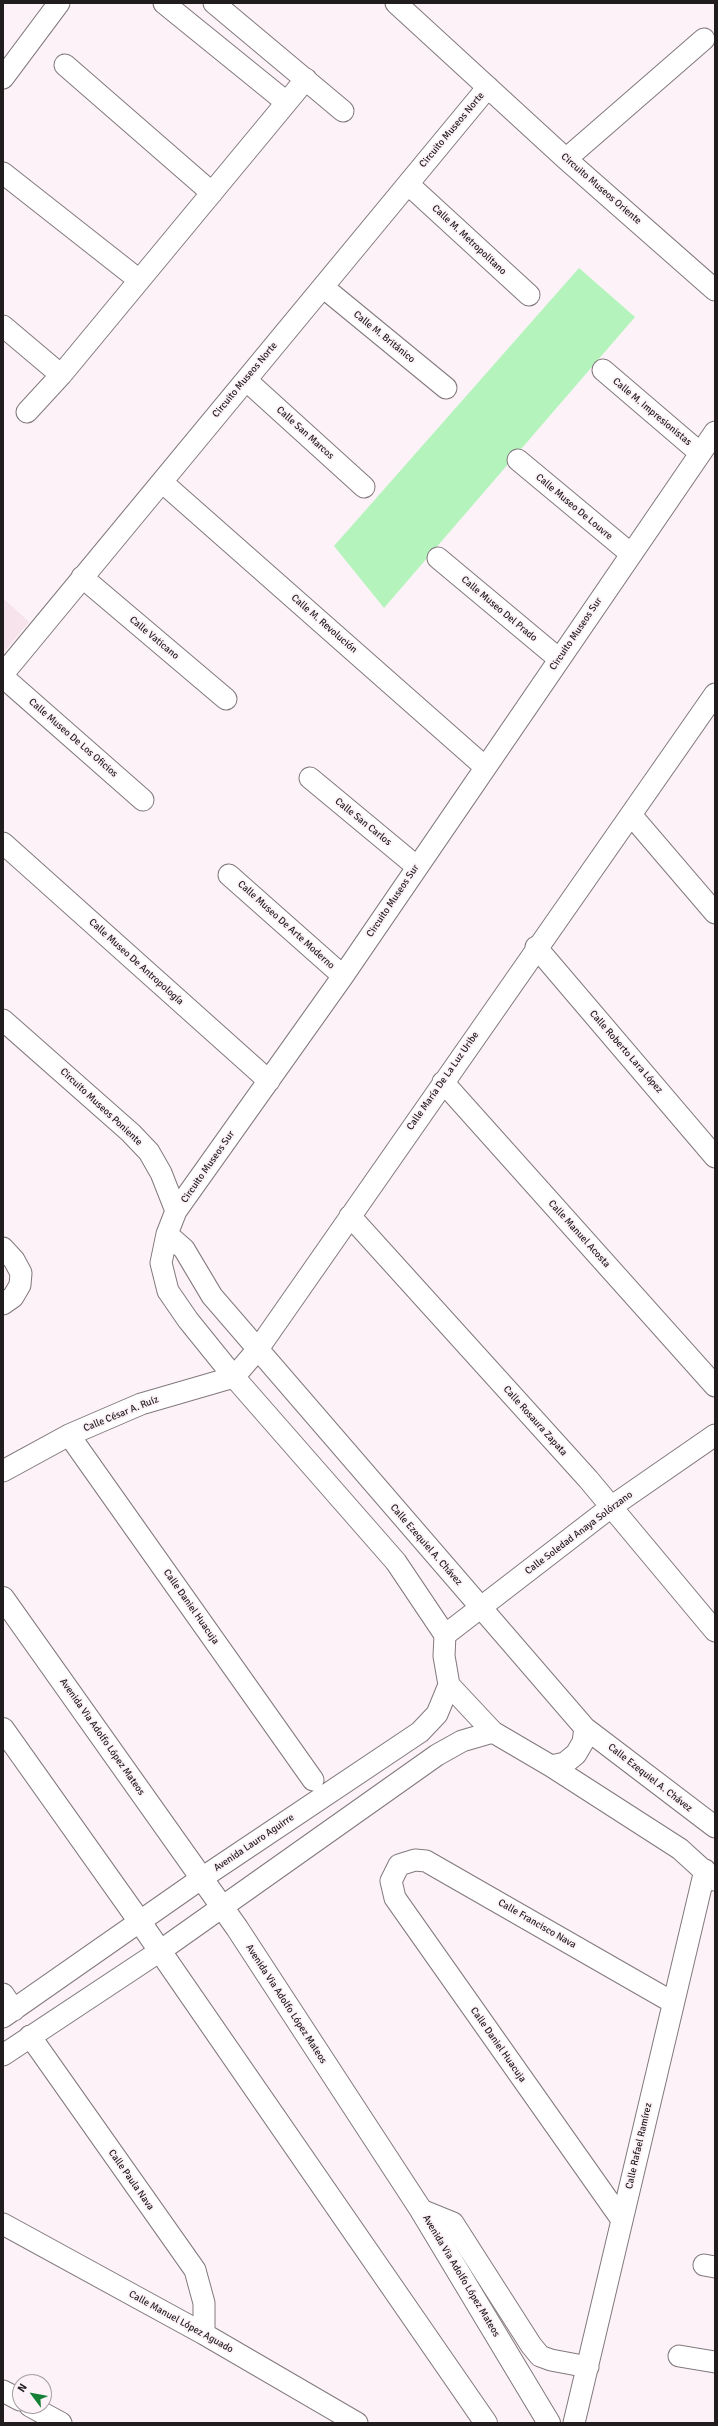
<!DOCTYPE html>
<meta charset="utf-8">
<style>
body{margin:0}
#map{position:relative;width:718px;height:2426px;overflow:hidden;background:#fcf2f7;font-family:Signika,sans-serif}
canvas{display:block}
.frame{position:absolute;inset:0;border:4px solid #211d1f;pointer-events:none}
.north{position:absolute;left:12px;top:2374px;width:40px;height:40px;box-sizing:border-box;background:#fcf2f7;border:1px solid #a49da1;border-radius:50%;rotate:302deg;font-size:11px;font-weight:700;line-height:16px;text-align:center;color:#211d1f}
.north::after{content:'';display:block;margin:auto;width:14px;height:18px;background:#148036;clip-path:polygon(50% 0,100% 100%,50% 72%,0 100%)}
</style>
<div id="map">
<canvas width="718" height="2426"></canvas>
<div class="frame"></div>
<div class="north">N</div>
</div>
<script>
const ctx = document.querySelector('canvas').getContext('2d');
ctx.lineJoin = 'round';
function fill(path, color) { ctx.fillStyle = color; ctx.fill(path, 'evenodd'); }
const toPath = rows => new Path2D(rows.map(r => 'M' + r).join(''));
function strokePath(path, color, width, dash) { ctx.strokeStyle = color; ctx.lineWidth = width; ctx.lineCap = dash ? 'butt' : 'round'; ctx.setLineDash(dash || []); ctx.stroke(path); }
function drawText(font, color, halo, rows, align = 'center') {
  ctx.font = font + ' Signika,sans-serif'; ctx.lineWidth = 3.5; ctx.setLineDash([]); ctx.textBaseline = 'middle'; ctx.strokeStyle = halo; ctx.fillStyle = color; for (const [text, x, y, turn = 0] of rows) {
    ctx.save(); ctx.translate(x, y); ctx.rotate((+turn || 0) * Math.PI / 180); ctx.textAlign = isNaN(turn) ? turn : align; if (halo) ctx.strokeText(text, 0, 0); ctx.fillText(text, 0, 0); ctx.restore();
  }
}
fill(toPath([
 [3,598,29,622,3,653]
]), '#f6e3ec');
fill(toPath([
 [579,268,635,317,384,608,334,546]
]), '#b4f4bc');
const minor = toPath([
 [164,3,286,102],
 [214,3,343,111],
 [396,3,566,159,715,290],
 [65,65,212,193],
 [3,78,59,3],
 [566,159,704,39],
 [3,173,139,280],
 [408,184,529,295],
 [323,287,446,388],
 [3,326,61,375],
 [603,370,700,453],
 [246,380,364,487],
 [27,412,61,375,306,79],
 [518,460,631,554],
 [162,482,485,767],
 [438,558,559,659],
 [82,577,226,699],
 [3,674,488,87],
 [3,677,143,800],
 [310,778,416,866],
 [632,816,715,913],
 [3,843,269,1081],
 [229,875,343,976],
 [536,947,715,1157],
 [3,1020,131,1133,149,1152,161,1173,176,1211],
 [443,1082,715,1386],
 [350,1216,588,1479,715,1631],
 [167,1234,184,1249,212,1296,585,1728,715,1827],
 [3,1248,14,1260,21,1273,20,1285,13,1297,3,1304],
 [69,1435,313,1780],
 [3,1471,69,1435,141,1404,234,1377,258,1349,715,694],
 [445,1635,396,1562,234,1377,188,1320,168,1291,161,1263,167,1234,176,1211,343,976,715,432],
 [445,1635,611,1507,715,1435],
 [449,1685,493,1732,551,1766,680,1849,714,1880],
 [551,1766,565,1763,576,1754,583,1742,585,1728],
 [3,1994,14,2010],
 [3,2017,202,1878,420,1732,437,1714,449,1685,444,1656,445,1635],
 [30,2036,195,2270,204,2303,204,2334],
 [3,2055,160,1951,437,1755,462,1741,493,1732],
 [421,2210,453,2223,531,2345,540,2356,551,2360,588,2367],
 [622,2220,395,1898,391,1881,399,1865,415,1860,426,1861,672,2002],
 [3,2224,204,2334,357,2423],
 [704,2265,715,2267],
 [679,2356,715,2362],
 [3,2391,20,2400],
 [30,2406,61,2423],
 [574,2423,705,1870]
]);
const major = toPath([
 [3,1598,237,1928,421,2210,549,2423],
 [3,1729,140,1922,486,2423]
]);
strokePath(minor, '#82797d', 23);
strokePath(major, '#82797d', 24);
strokePath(minor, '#fff', 21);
strokePath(major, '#fff', 22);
drawText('10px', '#211d1f', '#fcf2f7', [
 ["Circuito Museos Norte",452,130,-50],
 ["Circuito Museos Oriente",601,189,41],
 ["Calle M. Metropolitano",469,240,43],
 ["Calle M. Británico",384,337,39],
 ["Circuito Museos Norte",245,380,-50],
 ["Calle M. Impresionistas",652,412,40],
 ["Calle San Marcos",305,433,42],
 ["Calle Museo De Louvre",574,507,40],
 ["Calle Museo Del Prado",499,609,40],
 ["Calle M. Revolución",324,624,41],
 ["Circuito Museos Sur",576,634,-56],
 ["Calle Vaticano",154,638,40],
 ["Calle Museo De Los Oficios",73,738,41],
 ["Calle San Carlos",363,822,39],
 ["Circuito Museos Sur",393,901,-56],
 ["Calle Museo De Arte Moderno",286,925,42],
 ["Calle Museo De Antropología",136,962,42],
 ["Calle Roberto Lara López",626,1052,49],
 ["Calle María De La Luz Uribe",443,1081,-55],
 ["Circuito Museos Poniente",101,1107,43],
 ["Circuito Museos Sur",208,1167,-55],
 ["Calle Manuel Acosta",579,1234,48],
 ["Calle César A. Ruíz",121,1414,-22],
 ["Calle Rosaura Zapata",535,1421,48],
 ["Calle Soledad Anaya Solórzano",579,1533,-37],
 ["Calle Ezequiel A. Chávez",426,1545,49],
 ["Calle Daniel Huacuja",191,1607,55],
 ["Avenida Via Adolfo López Mateos",102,1737,55],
 ["Calle Ezequiel A. Chávez",650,1778,38],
 ["Avenida Lauro Aguirre",254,1843,-34],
 ["Calle Francisco Nava",537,1924,30],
 ["Avenida Via Adolfo López Mateos",286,2004,57],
 ["Calle Daniel Huacuja",498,2045,55],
 ["Calle Rafael Ramírez",639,2146,-77],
 ["Calle Paula Nava",131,2180,55],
 ["Avenida Via Adolfo López Mateos",461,2276,59],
 ["Calle Manuel López Aguado",181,2322,29]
]);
</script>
